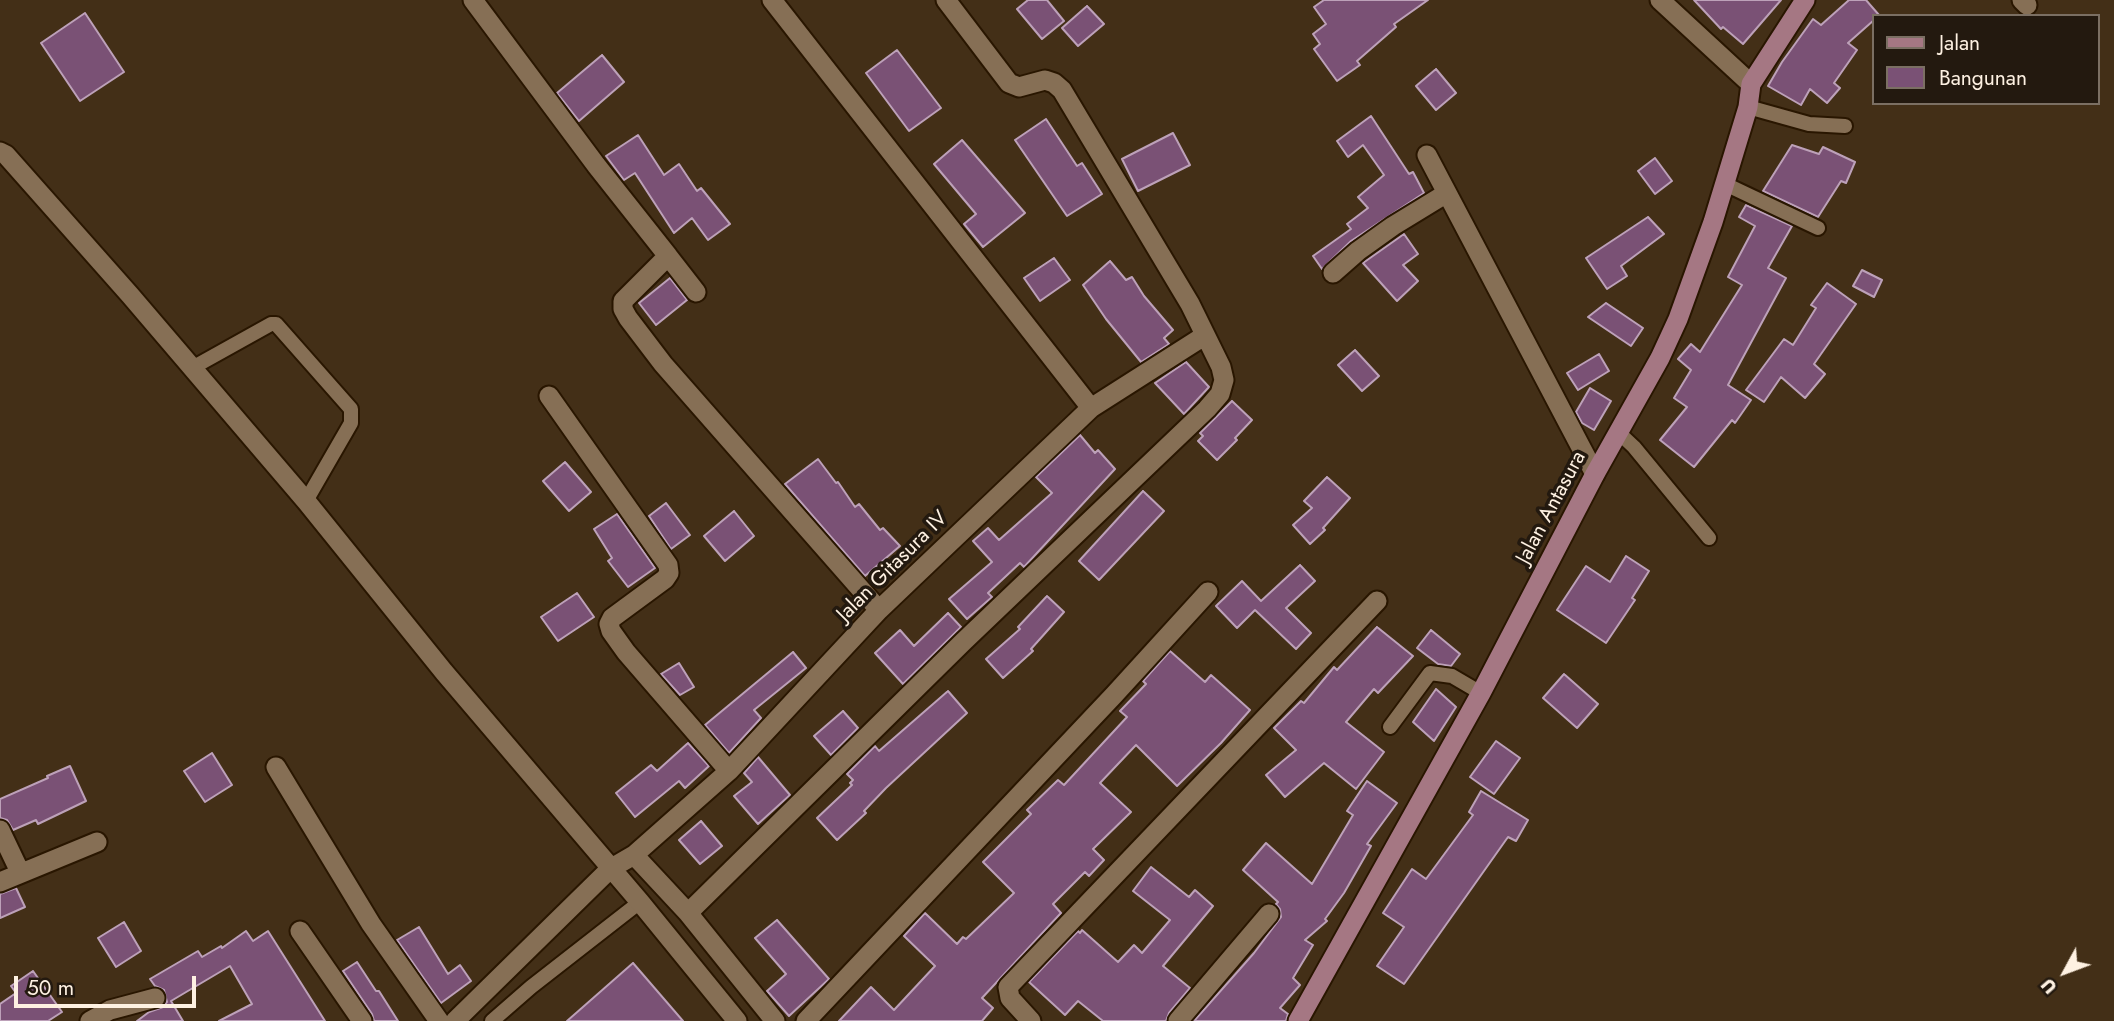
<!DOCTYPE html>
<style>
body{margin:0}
#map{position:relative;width:2114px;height:1021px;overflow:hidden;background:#432f17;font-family:Jost,sans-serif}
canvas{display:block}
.legend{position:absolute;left:1872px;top:14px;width:228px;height:91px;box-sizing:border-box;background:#23190f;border:2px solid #7b6f63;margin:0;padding:9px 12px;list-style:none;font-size:21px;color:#fef1e2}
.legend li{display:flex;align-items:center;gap:14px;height:35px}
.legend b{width:35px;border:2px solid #7b6f63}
.north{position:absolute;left:2030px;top:937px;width:70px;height:70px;-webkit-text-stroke:5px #23190f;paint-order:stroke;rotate:229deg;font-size:19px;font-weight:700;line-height:28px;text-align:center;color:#fef1e2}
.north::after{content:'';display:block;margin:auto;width:24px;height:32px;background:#fef1e2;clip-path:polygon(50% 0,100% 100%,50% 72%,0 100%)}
.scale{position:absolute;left:14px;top:976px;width:182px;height:32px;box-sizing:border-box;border:4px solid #fef1e2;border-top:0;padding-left:9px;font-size:21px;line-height:24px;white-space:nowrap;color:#fef1e2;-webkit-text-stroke:5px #23190f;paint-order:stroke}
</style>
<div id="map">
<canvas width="2114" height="1021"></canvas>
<ul class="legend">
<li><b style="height:9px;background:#a57783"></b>Jalan</li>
<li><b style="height:19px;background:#7a5175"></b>Bangunan</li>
</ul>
<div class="north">U</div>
<div class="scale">50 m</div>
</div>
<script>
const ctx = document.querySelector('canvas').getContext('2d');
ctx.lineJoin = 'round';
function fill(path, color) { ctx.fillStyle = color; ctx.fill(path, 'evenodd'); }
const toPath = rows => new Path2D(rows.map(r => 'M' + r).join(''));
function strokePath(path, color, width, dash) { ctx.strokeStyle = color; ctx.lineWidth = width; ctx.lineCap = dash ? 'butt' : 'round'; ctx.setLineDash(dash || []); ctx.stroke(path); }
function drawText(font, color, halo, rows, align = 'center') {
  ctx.font = font + ' Jost,sans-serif'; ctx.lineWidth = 7; ctx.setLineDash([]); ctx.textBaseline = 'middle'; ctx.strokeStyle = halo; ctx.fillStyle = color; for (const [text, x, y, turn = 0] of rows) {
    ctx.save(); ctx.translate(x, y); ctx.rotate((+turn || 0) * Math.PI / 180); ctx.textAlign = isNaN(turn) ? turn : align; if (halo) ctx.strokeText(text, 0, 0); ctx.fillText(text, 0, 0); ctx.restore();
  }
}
const building = toPath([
 [1028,0,1047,0,1064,21,1042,39,1017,9,1028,0],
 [1324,0,1428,0,1394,24,1396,27,1357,61,1360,65,1337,81,1314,49,1320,44,1313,34,1326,24,1314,7,1324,0],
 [1694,0,1781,0,1743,44,1723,27,1721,29,1694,0],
 [1849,0,1866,0,1879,15,1874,16,1874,20,1848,43,1857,50,1834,83,1840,88,1827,103,1810,89,1801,105,1768,86,1782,62,1813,19,1821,25,1849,0],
 [1087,6,1104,24,1078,46,1062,28,1087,6],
 [85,13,124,72,80,101,41,43,85,13],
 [897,50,941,108,909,131,866,73,897,50],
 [602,55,624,82,579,121,557,93,602,55],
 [1436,69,1456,93,1436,110,1416,86,1436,69],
 [1371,116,1409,174,1413,172,1424,193,1351,241,1322,269,1313,256,1351,229,1347,224,1368,208,1358,197,1384,175,1363,145,1348,157,1337,141,1371,116],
 [1046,119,1077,166,1082,163,1102,194,1067,216,1015,140,1046,119],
 [1173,133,1190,165,1138,191,1122,159,1173,133],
 [638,135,664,175,679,164,697,191,701,188,730,224,708,240,692,218,674,233,635,173,624,180,606,156,638,135],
 [962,140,1025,213,983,247,964,224,976,214,934,164,962,140],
 [1792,145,1819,154,1823,147,1855,162,1846,183,1841,181,1818,217,1763,191,1792,145],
 [1655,158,1672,181,1655,194,1638,171,1655,158],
 [1746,205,1792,226,1768,268,1786,278,1728,385,1751,400,1735,423,1732,420,1694,467,1660,440,1687,407,1674,398,1691,370,1678,359,1691,344,1700,352,1742,285,1728,277,1755,226,1739,217,1746,205],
 [1648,217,1664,234,1621,266,1627,276,1607,289,1586,258,1648,217],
 [1404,234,1418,254,1403,265,1418,281,1397,301,1363,263,1404,234],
 [1054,258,1070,280,1040,301,1024,278,1054,258],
 [1110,261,1126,280,1132,277,1144,296,1173,330,1164,338,1169,344,1141,362,1106,319,1083,285,1110,261],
 [1862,270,1882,280,1874,297,1853,286,1862,270],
 [670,278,687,300,656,325,639,303,670,278],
 [1827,283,1856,304,1814,364,1825,374,1805,398,1781,377,1764,402,1746,390,1784,339,1793,345,1816,308,1811,305,1827,283],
 [1606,303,1643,328,1631,346,1588,317,1606,303],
 [1355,350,1379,376,1362,391,1338,365,1355,350],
 [1599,354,1609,371,1578,390,1567,373,1599,354],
 [1186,362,1209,387,1184,414,1155,383,1186,362],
 [1590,388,1611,401,1594,430,1582,423,1576,412,1590,388],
 [1232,401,1252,420,1235,438,1237,440,1217,460,1198,441,1203,436,1200,433,1232,401],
 [1080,435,1095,453,1098,450,1115,469,1024,567,1020,563,988,593,992,597,967,619,949,599,992,562,973,541,988,528,999,540,1052,493,1036,477,1080,435],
 [818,459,836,483,838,482,855,507,859,504,880,530,883,528,900,546,865,576,785,484,818,459],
 [565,462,591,492,569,511,543,481,565,462],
 [1327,477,1350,498,1323,528,1325,530,1310,544,1293,525,1312,508,1304,501,1327,477],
 [1143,491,1164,511,1099,580,1079,561,1143,491],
 [666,503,690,535,671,549,649,516,666,503],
 [734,511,754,536,725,561,704,536,734,511],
 [617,514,655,568,628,587,608,561,612,558,594,529,617,514],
 [1626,556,1649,571,1632,598,1635,600,1606,643,1557,610,1586,566,1610,582,1626,556],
 [1300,565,1315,581,1286,608,1311,633,1296,649,1255,610,1237,628,1216,606,1242,581,1261,601,1300,565],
 [577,593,594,617,558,641,541,617,577,593],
 [1047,596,1064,612,1031,649,1033,651,1003,678,986,659,1020,629,1018,627,1047,596],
 [948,613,961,627,903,684,875,653,900,630,914,646,948,613],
 [1377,627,1413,656,1378,693,1374,689,1346,722,1384,752,1356,789,1324,763,1285,797,1266,775,1296,750,1274,728,1301,701,1304,703,1334,667,1337,670,1377,627],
 [1431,630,1460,654,1451,666,1438,664,1417,648,1431,630],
 [1170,651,1205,682,1211,675,1250,710,1221,743,1177,786,1136,745,1100,783,1131,812,1093,849,1104,860,1089,876,1085,872,1053,904,1061,913,982,998,993,1008,982,1021,839,1021,871,987,894,1010,935,966,904,936,925,913,957,944,963,937,966,939,1014,893,983,862,1031,814,1027,810,1058,780,1064,785,1127,717,1120,711,1146,684,1143,681,1170,651],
 [793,652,806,668,754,710,761,718,729,753,705,725,793,652],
 [679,663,694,687,680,695,661,674,679,663],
 [1564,674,1598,704,1577,728,1543,698,1564,674],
 [1436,689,1456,707,1434,741,1413,722,1436,689],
 [948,691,967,713,886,788,864,811,866,813,837,840,817,818,852,785,850,783,853,780,847,774,875,746,879,751,948,691],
 [843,711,858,728,831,755,814,736,843,711],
 [1496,741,1520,758,1494,794,1470,777,1496,741],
 [688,743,709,766,685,788,679,781,635,817,616,793,651,765,657,771,688,743],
 [212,753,232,785,205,802,184,771,212,753],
 [758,757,790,795,758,824,734,796,752,782,744,773,758,757],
 [70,766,86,801,38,824,36,820,13,830,7,820,0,818,0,799,48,778,47,776,70,766],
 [1367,781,1397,803,1367,844,1371,846,1344,893,1325,919,1327,921,1305,940,1313,945,1293,978,1300,985,1280,1008,1288,1014,1286,1021,1194,1021,1254,953,1281,917,1280,909,1276,904,1278,902,1243,870,1266,843,1312,884,1353,815,1347,811,1367,781],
 [1481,791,1528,820,1516,841,1508,837,1404,984,1377,966,1404,927,1383,913,1412,869,1426,879,1473,815,1469,812,1481,791],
 [701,821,722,846,700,864,679,840,701,821],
 [1151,867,1189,897,1195,890,1213,906,1163,966,1190,988,1169,1013,1166,1021,1103,1021,1078,1001,1065,1015,1029,982,1078,931,1080,933,1082,930,1118,962,1134,945,1142,953,1170,920,1133,891,1151,867],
 [16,888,25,907,0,918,0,894,16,888],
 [777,920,829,979,789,1016,767,991,786,974,755,938,777,920],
 [124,922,141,951,116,967,98,938,124,922],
 [419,927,448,974,460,965,471,981,441,1003,397,940,419,927],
 [246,931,253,941,268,931,325,1021,219,1021,252,1004,230,966,171,1001,183,1021,137,1021,149,1012,163,1007,167,1002,164,990,155,986,150,979,198,951,202,957,221,946,222,948,246,931],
 [357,962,376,991,379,991,398,1021,374,1021,372,1014,343,971,357,962],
 [633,963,683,1021,567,1021,633,963],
 [33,971,62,1012,48,1021,0,1021,0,1004,16,993,11,986,33,971]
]);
fill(building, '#7a5175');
strokePath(building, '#bda1b9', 2);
const service = toPath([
 [1748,107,1809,124,1845,126],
 [1725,184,1818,228],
 [192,368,271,324,276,324,351,409,351,423,306,501],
 [1618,432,1634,447,1709,538],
 [1390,727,1430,673,1452,676,1481,693],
 [492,1021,531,987,640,902]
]);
const minor = toPath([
 [473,0,596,165,668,256,623,301,623,309,628,318,663,364,879,610],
 [772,0,1091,408],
 [1660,0,1751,84],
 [2022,0,2027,5],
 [0,152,6,155,130,295,306,501,444,672,640,902,737,1021],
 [1427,155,1595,474],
 [668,256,696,292],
 [1333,273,1358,251,1393,226,1447,193],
 [549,396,668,565,669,573,665,579,612,618,609,624,611,631,626,652,729,771],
 [276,767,371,924,439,1021],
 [0,830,20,872],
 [634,855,688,913,775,1021],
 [0,882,97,842],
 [688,913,963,642,1207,409,1220,394,1224,380,1221,367,1190,304,1062,90,1054,83,1045,80,1019,87,1009,83,946,0],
 [300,931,362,1021],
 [90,1021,110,1010,155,998],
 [455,1021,610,869,634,855,729,771,879,610,1091,408,1204,336],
 [806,1021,1114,695,1208,592],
 [1031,1021,1010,998,1008,987,1377,601],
 [1178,1021,1269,914]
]);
const secondary = toPath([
 [1298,1021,1481,693,1595,474,1660,358,1678,319,1713,222,1748,107,1751,84,1805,0]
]);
strokePath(service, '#291600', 18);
strokePath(minor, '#291600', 23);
strokePath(secondary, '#291600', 23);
strokePath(service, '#866f55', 14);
strokePath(minor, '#866f55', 19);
strokePath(secondary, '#a57783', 19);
drawText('21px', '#fef1e2', '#23190f', [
 ["Jalan Antasura",1552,508,-62],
 ["Jalan Gitasura IV",893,567,-45]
]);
</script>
